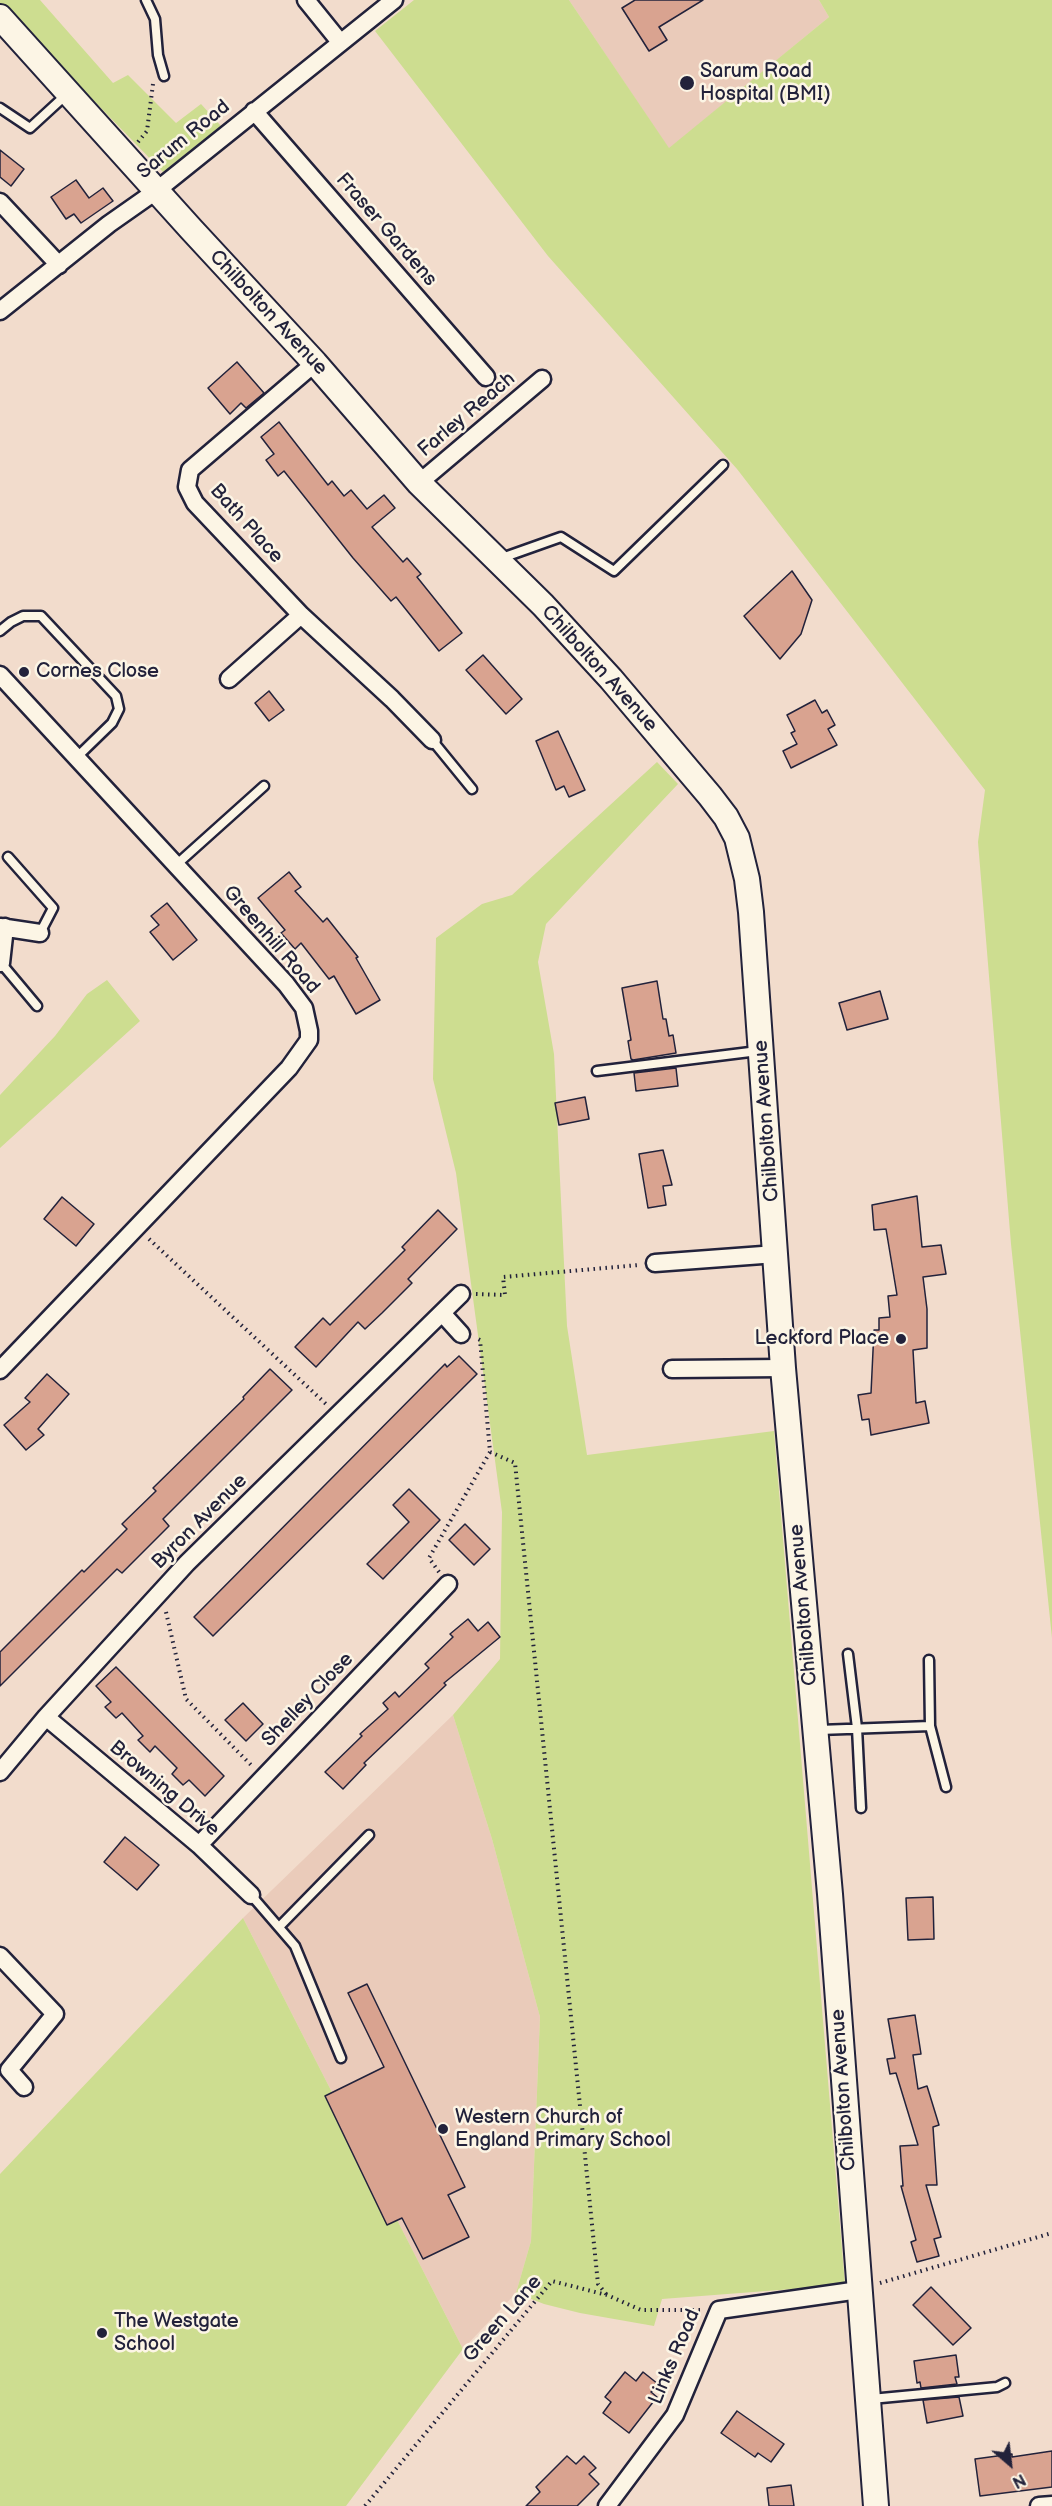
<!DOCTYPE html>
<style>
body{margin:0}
#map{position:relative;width:1052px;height:2506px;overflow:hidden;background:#f2dccc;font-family:"Balsamiq Sans",sans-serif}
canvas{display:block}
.north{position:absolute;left:980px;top:2434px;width:60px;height:60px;-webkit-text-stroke:4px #fcf5e5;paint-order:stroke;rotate:152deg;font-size:16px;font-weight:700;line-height:24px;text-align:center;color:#22223b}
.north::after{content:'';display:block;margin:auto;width:21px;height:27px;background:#22223b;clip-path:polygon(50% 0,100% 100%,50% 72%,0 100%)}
</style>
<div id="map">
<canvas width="1052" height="2506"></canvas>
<div class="north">N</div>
</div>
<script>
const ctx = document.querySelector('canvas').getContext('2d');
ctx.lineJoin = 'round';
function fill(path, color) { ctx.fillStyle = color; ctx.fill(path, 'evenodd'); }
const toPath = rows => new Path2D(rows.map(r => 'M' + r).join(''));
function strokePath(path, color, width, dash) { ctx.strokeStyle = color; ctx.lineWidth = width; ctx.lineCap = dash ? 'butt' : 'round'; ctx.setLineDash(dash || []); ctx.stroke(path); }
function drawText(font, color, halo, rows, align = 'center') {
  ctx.font = font + ' "Balsamiq Sans",sans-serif'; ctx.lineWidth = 5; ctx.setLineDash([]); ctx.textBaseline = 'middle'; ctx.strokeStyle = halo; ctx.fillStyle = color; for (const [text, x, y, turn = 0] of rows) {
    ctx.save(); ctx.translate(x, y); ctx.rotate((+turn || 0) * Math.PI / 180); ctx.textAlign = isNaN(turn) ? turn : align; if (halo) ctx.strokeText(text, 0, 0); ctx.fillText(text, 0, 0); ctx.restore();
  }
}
fill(toPath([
 [569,0,819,0,829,17,669,149],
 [453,1715,492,1839,540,2017,531,2241,516,2293,463,2349,243,1918]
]), '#eacbba');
fill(toPath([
 [0,0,40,0,113,83,128,75,176,123,201,104,221,126,163,172,0,4],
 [414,0,569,0,669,148,829,17,819,0,1052,0,1052,1638,1011,1244,978,842,985,790,737,469,548,256,375,31],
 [657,762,678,784,546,924,538,962,554,1054,567,1326,587,1455,774,1431,845,2285,662,2299,654,2326,580,2313,544,2304,516,2293,531,2241,540,2017,492,1839,453,1715,500,1659,502,1512,456,1173,433,1079,436,938,482,904,512,895],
 [107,980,140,1021,0,1148,0,1095,55,1036,87,994],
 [243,1918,463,2349,346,2506,0,2506,0,2174]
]), '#cddd90');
const building = toPath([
 [635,0,703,0,659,27,667,40,649,51,622,8,635,0],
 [0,150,24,169,11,186,0,177,0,150],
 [76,180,89,198,103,188,113,201,81,223,74,214,66,219,51,197,76,180],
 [237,362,264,393,246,408,241,403,230,414,208,388,237,362],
 [279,422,328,485,332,481,344,496,351,490,367,509,384,495,395,508,372,527,403,562,407,558,421,574,417,577,462,633,439,651,396,597,391,601,353,558,284,471,278,476,266,460,274,454,261,437,279,422],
 [792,571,812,600,801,634,780,659,744,616,792,571],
 [483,655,522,699,506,714,466,670,483,655],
 [269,691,284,710,269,721,255,703,269,691],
 [815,700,822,713,827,710,835,725,828,729,837,745,791,768,783,751,797,744,791,733,795,731,787,715,815,700],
 [558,731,585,790,569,797,564,786,556,790,536,741,558,731],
 [289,872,301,887,295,891,323,922,327,918,358,957,356,958,380,1000,356,1014,334,976,329,979,301,943,295,949,281,933,285,930,258,898,289,872],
 [167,903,197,940,173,960,150,932,159,925,151,916,167,903],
 [657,981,663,1019,666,1019,669,1036,673,1035,676,1053,633,1060,631,1059,628,1041,631,1040,622,988,657,981],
 [880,991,888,1019,847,1030,839,1003,880,991],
 [676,1068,678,1086,636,1091,634,1073,676,1068],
 [585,1097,589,1119,559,1125,555,1103,585,1097],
 [663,1150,672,1185,663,1186,666,1205,648,1208,639,1154,663,1150],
 [917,1196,922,1247,941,1245,946,1274,923,1277,927,1309,927,1348,913,1350,916,1403,925,1401,929,1423,871,1435,869,1419,862,1420,858,1395,871,1393,874,1330,879,1330,879,1318,890,1317,888,1296,897,1295,886,1229,874,1230,872,1205,917,1196],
 [62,1197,94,1224,76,1246,44,1219,62,1197],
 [438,1210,457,1229,408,1279,412,1283,382,1313,365,1329,358,1322,316,1367,295,1347,323,1318,330,1325,405,1250,402,1247,438,1210],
 [459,1356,477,1374,213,1636,194,1617,445,1364,447,1367,459,1356],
 [270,1369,292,1390,163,1519,169,1526,122,1573,117,1569,0,1686,0,1652,82,1570,84,1572,127,1529,122,1524,156,1491,153,1488,244,1399,243,1397,270,1369],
 [47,1374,69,1394,38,1429,44,1435,26,1450,4,1425,30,1402,25,1398,47,1374],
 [409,1489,440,1520,383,1579,367,1564,409,1522,393,1505,409,1489],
 [465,1524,490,1549,474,1565,449,1540,465,1524],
 [468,1619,478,1631,488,1622,500,1637,444,1683,446,1685,364,1763,366,1765,343,1789,325,1772,362,1736,360,1734,388,1709,383,1703,395,1692,399,1697,429,1668,425,1664,453,1637,450,1634,468,1619],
 [116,1667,224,1776,205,1796,189,1780,183,1785,172,1774,177,1768,155,1746,150,1752,138,1740,143,1736,122,1713,116,1718,105,1707,111,1702,96,1686,116,1667],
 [243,1703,263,1724,246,1741,225,1720,243,1703],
 [125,1837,159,1865,137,1890,104,1862,125,1837],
 [933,1897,934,1939,908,1940,906,1898,933,1897],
 [367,1984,465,2187,448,2195,469,2237,423,2259,402,2218,387,2225,325,2096,384,2067,348,1993,367,1984],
 [915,2015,921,2054,913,2055,918,2089,927,2086,939,2125,933,2127,937,2185,926,2185,941,2237,934,2239,939,2256,917,2262,911,2242,916,2240,901,2186,903,2186,900,2146,918,2145,896,2073,890,2074,887,2059,895,2058,888,2019,915,2015],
 [931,2287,971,2328,953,2345,913,2305,931,2287],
 [956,2355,959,2377,955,2377,957,2384,921,2388,920,2382,917,2383,914,2361,956,2355],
 [625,2372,636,2381,643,2372,658,2384,651,2392,657,2397,629,2433,603,2413,611,2402,605,2397,625,2372],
 [959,2397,963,2416,927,2423,923,2400,959,2397],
 [737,2411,784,2444,771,2462,758,2453,755,2457,721,2433,737,2411],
 [1052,2451,1052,2487,980,2496,975,2459,1012,2454,1012,2457,1052,2451],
 [567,2456,576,2464,584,2456,596,2468,589,2474,599,2484,577,2506,526,2506,540,2492,536,2487,567,2456],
 [791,2485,794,2506,769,2506,767,2488,791,2485]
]);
fill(building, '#d9a390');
strokePath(building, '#22223b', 1.5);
const service = toPath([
 [146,0,155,19,158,55,164,76],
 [0,108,30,128,67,94],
 [499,559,561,537,614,571,723,465],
 [0,631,11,622,23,616,41,616,116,696,119,709,112,723,76,758],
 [432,740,472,789],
 [8,857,53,908,40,933],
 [176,865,264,786],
 [1,963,37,1006],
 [597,1071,758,1051],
 [848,1654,857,1728,861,1808],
 [930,1726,946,1787],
 [819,1730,930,1726,929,1660],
 [251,1895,295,1946,341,2058],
 [279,1927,369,1835],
 [871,2399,997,2387,1005,2383]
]);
const minor = toPath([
 [306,0,340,42],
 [254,111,486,377],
 [0,202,59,265],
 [0,311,109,224,156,191,394,0],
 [315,363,190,470,187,487,195,503,301,615,392,699,432,740],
 [419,483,542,379],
 [0,675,286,984,304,1008,309,1031,309,1040,289,1068,0,1370],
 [229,679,301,615],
 [0,927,40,933],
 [1,963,5,927],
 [655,1263,776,1254],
 [442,1313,461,1334],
 [672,1369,783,1368],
 [46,1717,199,1845,251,1895],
 [0,1772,46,1717,187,1563,461,1294],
 [199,1845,448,1584],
 [0,1956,55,2014,9,2070,24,2087],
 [607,2506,675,2415,719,2310,859,2290],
 [1039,2506,1052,2505]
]);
const secondary = toPath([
 [0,17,191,229,315,363,419,483,543,605,611,679,710,796,726,817,737,838,747,879,751,912,783,1368,830,1894,876,2506]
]);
strokePath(service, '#22223b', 13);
strokePath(minor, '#22223b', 21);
strokePath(secondary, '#22223b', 28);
strokePath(toPath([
 [138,142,147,131,153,84],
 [149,1239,326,1404],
 [476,1294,505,1295,503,1277,639,1265],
 [490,1452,515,1463,598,2284,607,2295],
 [439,1572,429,1558,490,1452,480,1340,478,1339],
 [166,1612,186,1699,253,1767],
 [880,2283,1052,2233],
 [365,2506,552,2281,607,2295,641,2310,700,2310]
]), '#22223b', 4, [1.5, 4.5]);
strokePath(service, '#fcf5e5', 8);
strokePath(minor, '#fcf5e5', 16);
strokePath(secondary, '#fcf5e5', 24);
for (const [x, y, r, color] of [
 [687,83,8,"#22223b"],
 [24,672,6,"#22223b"],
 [901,1339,6,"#22223b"],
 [443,2129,6,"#22223b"],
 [102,2333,6,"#22223b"]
]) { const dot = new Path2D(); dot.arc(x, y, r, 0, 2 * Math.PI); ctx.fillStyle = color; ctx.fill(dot); strokePath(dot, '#fcf5e5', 2); }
drawText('20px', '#22223b', '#fcf5e5', [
 ["Sarum Road",700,72],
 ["Hospital (BMI)",700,95],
 ["Cornes Close",36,672],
 ["Leckford Place",889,1339,"right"],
 ["Western Church of",455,2118],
 ["England Primary School",455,2141],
 ["The Westgate",114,2322],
 ["School",114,2345]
], 'left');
drawText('20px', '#22223b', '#fcf5e5', [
 ["Sarum Road",184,140,-39],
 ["Fraser Gardens",386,230,49],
 ["Chilbolton Avenue",268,313,47],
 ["Farley Reach",467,415,-40],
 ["Bath Place",246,524,48],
 ["Chilbolton Avenue",599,669,48],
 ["Greenhill Road",271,940,49],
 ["Chilbolton Avenue",767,1121,-94],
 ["Byron Avenue",200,1522,-45],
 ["Chilbolton Avenue",804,1605,-95],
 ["Shelley Close",308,1700,-46],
 ["Browning Drive",164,1789,40],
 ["Chilbolton Avenue",844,2090,-94],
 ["Green Lane",503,2319,-49],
 ["Links Road",675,2357,-67]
]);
</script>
